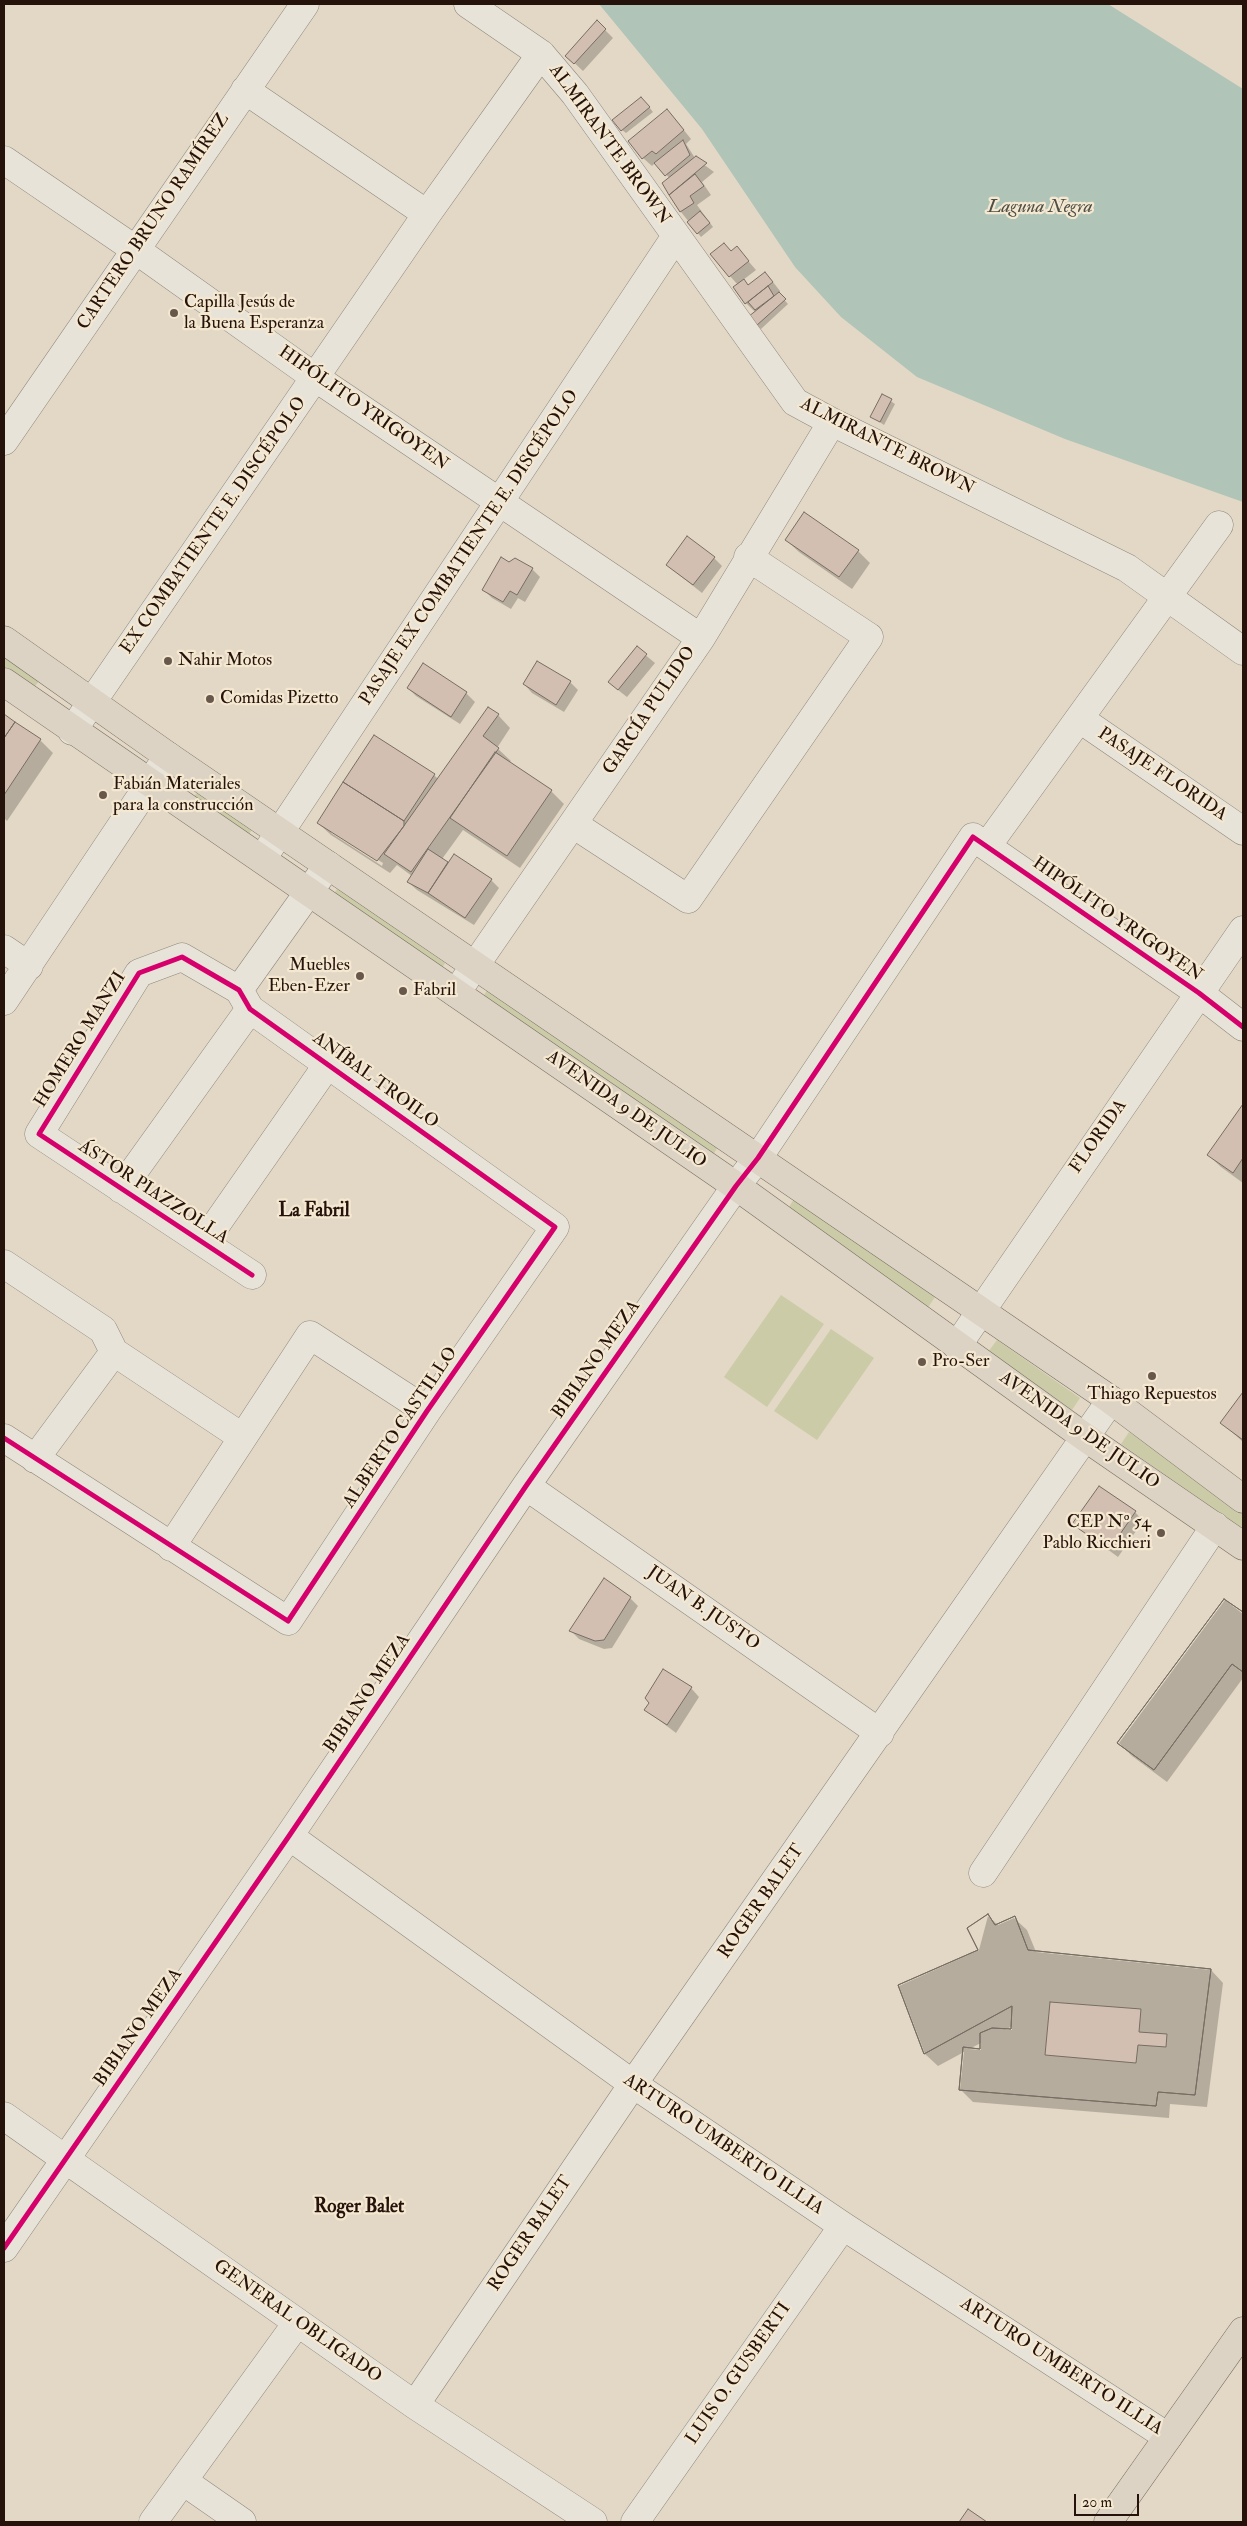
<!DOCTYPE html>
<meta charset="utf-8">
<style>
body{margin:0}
#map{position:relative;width:1247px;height:2526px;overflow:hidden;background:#e3d8c5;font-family:"IM FELL Double Pica",serif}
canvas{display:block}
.frame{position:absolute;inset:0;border:5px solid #25130b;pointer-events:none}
.scale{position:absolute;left:1074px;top:2494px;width:65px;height:22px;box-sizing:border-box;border:2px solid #25130b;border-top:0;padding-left:6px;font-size:15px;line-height:18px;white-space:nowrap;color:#25130b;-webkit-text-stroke:4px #f5e8d1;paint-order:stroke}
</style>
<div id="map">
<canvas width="1247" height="2526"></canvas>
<div class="frame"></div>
<div class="scale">20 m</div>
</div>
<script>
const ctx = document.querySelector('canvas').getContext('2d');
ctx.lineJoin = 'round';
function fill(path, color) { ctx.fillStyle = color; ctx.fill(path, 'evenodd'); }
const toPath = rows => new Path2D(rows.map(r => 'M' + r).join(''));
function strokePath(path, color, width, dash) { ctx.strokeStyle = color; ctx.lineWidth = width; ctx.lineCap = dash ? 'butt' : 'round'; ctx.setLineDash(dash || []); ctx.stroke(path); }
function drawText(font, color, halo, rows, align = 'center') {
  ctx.font = font + ' "IM FELL Double Pica",serif'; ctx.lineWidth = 4.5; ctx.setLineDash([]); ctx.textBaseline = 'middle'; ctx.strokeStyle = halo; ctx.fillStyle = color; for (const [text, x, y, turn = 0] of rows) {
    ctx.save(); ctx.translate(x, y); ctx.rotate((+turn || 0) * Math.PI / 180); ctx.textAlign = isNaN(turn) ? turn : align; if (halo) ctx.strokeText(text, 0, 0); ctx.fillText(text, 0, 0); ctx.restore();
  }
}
fill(toPath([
 [4,657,39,681,33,689,4,669],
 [198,792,253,828,247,837,191,799],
 [338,888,445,963,440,972,332,896],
 [489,987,718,1147,710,1159,481,1000],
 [794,1199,935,1297,927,1309,786,1212],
 [781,1295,824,1324,767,1407,724,1377],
 [831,1329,874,1358,817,1440,774,1411],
 [997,1340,1080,1398,1072,1410,988,1352],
 [1129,1432,1243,1511,1243,1529,1121,1444]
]), '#cccba7');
fill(toPath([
 [599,4,1108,4,1243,89,1243,502,1065,439,917,377,841,317,795,267,702,129]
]), '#b0c4b8');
fill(toPath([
 [605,30,613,38,583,71,567,56],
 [645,102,653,112,626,133,622,130],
 [675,119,691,139,686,144,695,158,714,172,702,182,711,195,697,205,713,227,701,237,681,212,664,183,670,179,656,162,652,166,643,158],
 [737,248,756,270,743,280,749,286,773,282,780,291,778,293,788,304,761,329,749,317,755,312,746,303,738,285,730,276,732,252],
 [883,396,895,404,884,425,872,417],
 [786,540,858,551,870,563,852,589,799,552],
 [714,558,722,566,702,593,667,565],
 [532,569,540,577,525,602,518,598,511,609,492,598,483,589],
 [637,648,655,663,627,697,618,690],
 [423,665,466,693,475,702,460,724,416,696,408,688],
 [570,682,578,690,564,712,532,693,524,684],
 [4,715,40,740,53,753,7,821,4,818],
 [498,715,510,728,497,748,511,761,509,763,551,791,564,804,520,868,463,830,442,859,491,880,499,888,474,925,417,890,408,882,412,876,397,865,390,873,331,835,318,823,434,775,438,779],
 [331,831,383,863,382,866,331,833],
 [1243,1106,1243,1183,1221,1167,1208,1155],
 [1243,1394,1243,1442,1222,1423],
 [1135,1512,1143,1521,1118,1557,1073,1524],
 [630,1598,638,1606,612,1648,604,1649,579,1639,571,1631],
 [1225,1600,1243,1614,1243,1678,1167,1782,1132,1756,1119,1743],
 [691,1688,699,1697,676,1733,646,1710],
 [988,1916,998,1925,1014,1918,1027,1930,1036,1952,1211,1970,1223,1983,1207,2107,1170,2104,1169,2118,973,2102,960,2089,964,2052,938,2066,925,2054,899,1986,979,1950],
 [1012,2026,1012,2030,1005,2030],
 [981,2043,981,2050,969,2049]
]), '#0003');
const building = toPath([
 [597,20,606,29,574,64,565,56,597,20],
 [641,97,650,107,621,131,612,120,641,97],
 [667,109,684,130,656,154,652,151,642,159,628,141,667,109],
 [683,140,690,155,665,176,654,163,683,140],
 [696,156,707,163,669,195,662,183,696,156],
 [695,174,704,186,690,196,694,203,680,212,669,195,695,174],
 [700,211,710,223,697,234,687,222,700,211],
 [724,243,731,251,737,246,749,261,729,277,710,254,724,243],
 [765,272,773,282,745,304,733,287,744,279,748,285,765,272],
 [768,286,774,296,755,310,748,302,768,286],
 [779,292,786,299,756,326,748,317,779,292],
 [882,394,892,399,880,422,870,417,882,394],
 [804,512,859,550,839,577,785,540,804,512],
 [687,536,715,557,693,585,666,565,687,536],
 [501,557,509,562,515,558,533,568,517,595,510,591,503,602,482,590,501,557],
 [637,646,647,654,618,690,608,682,637,646],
 [537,661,571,681,556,705,523,684,537,661],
 [423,663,467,692,451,717,407,688,423,663],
 [488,707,499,714,483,736,499,748,411,872,384,854,488,707],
 [4,714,15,722,4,738,4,714],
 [15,722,41,739,4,795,4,738,15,722],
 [374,735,435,774,404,821,343,782,374,735],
 [495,752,552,790,507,856,450,818,495,752],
 [343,782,404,821,404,826,377,861,317,823,343,782],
 [428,849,448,862,428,893,407,882,428,849],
 [454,854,492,879,465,918,428,893,454,854],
 [1243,1104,1243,1158,1233,1173,1207,1155,1243,1104],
 [1243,1392,1243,1440,1220,1423,1243,1392],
 [1099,1486,1136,1511,1109,1550,1072,1524,1099,1486],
 [604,1578,631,1597,604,1640,595,1641,569,1631,604,1578],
 [1224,1599,1243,1612,1243,1672,1232,1664,1154,1770,1117,1743,1224,1599],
 [1224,1599,1243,1612,1243,1672,1232,1664,1154,1770,1117,1743,1224,1599],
 [663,1669,692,1687,667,1725,644,1710,649,1703,645,1698,663,1669],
 [988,1914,995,1925,1015,1916,1028,1950,1211,1969,1195,2095,1158,2092,1156,2106,959,2090,963,2047,980,2049,980,2033,992,2028,1011,2029,1012,2006,924,2054,898,1985,978,1950,967,1928,988,1914],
 [1050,2002,1141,2009,1139,2032,1167,2034,1166,2047,1138,2045,1136,2063,1045,2055,1050,2002],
 [988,1914,995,1925,1015,1916,1028,1950,1211,1969,1195,2095,1158,2092,1156,2106,959,2090,963,2047,980,2049,980,2033,992,2028,1011,2029,1012,2006,924,2054,898,1985,978,1950,967,1928,988,1914],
 [968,2509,987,2522,959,2522,968,2509]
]);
fill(building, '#d2bfb1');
strokePath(building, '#766d63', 1);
const minor = toPath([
 [468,4,541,54,575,94,795,402,832,422,1127,568,1243,651],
 [245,90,427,214],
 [4,160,136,250,316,378,701,638],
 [4,441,305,4],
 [1080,719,1243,831],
 [72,731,427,214,541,54],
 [573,824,688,899,869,637,748,557],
 [987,846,1219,525],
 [262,859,676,236],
 [4,949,29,966],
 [239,990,328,865],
 [456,993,701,638,832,422],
 [4,1001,168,756],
 [121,1189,250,1009],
 [204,1242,328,1064],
 [4,1264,103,1330,114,1352,242,1437],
 [957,1346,1243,930],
 [4,1438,288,1621,427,1411,555,1227,250,1009,239,990,182,957,139,973,39,1134,252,1275],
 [35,1459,114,1352],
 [526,1486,880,1733],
 [171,1547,310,1335,427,1411],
 [289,1836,633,2084,843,2226,1168,2437],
 [983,1873,1215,1526],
 [4,2116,415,2405,593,2522],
 [4,2248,289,1836,526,1486,736,1186,758,1158,973,837,1199,993,1243,1027],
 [415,2405,633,2084,1111,1400],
 [183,2481,242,2522],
 [153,2522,297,2323],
 [635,2522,843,2226]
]);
const major = toPath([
 [4,640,168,756,1111,1400,1243,1499],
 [4,682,736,1186,1086,1438,1243,1546],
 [1108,2522,1243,2331]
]);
strokePath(minor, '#90887c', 29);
strokePath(major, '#766d63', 29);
strokePath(minor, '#e8e3d9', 28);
strokePath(major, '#dcd3c4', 28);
strokePath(toPath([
 [4,1438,288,1621,427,1411,555,1227,250,1009,239,990,182,957,139,973,39,1134,252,1275],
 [4,2248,289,1836,526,1486,736,1186,758,1158,973,837,1199,993,1243,1027]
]), '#d6006c', 5);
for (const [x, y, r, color] of [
 [174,313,5,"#68584c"],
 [168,661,5,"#68584c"],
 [210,699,5,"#68584c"],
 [103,795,5,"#68584c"],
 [360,976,5,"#68584c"],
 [403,991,5,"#68584c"],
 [922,1362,5,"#68584c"],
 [1152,1376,5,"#68584c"],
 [1161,1533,5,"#68584c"]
]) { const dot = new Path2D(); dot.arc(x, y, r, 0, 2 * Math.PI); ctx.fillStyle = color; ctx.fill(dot); strokePath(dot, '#f5e8d1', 2); }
drawText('18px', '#25130b', '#f5e8d1', [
 ["ALMIRANTE BROWN",609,145,54],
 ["CARTERO BRUNO RAMÍREZ",154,222,-56],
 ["HIPÓLITO YRIGOYEN",363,409,35],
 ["ALMIRANTE BROWN",887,447,27],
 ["EX COMBATIENTE E. DISCÉPOLO",214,526,-55],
 ["PASAJE EX COMBATIENTE E. DISCÉPOLO",470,548,-56],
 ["GARCÍA PULIDO",650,711,-56],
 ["PASAJE FLORIDA",1162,775,34],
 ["HIPÓLITO YRIGOYEN",1117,920,35],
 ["HOMERO MANZI",81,1040,-58],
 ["ANÍBAL TROILO",375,1081,36],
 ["AVENIDA 9 DE JULIO",626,1110,35],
 ["FLORIDA",1099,1137,-55],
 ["ÁSTOR PIAZZOLLA",153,1193,33],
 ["BIBIANO MEZA",597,1360,-55],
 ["ALBERTO CASTILLO",401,1428,-56],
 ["AVENIDA 9 DE JULIO",1079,1431,35],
 ["JUAN B. JUSTO",703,1609,35],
 ["BIBIANO MEZA",368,1694,-56],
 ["ROGER BALET",762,1902,-55],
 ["BIBIANO MEZA",139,2028,-55],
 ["ARTURO UMBERTO ILLIA",723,2145,34],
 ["ROGER BALET",531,2234,-56],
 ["GENERAL OBLIGADO",297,2322,35],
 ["ARTURO UMBERTO ILLIA",1061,2367,33],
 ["LUIS O. GUSBERTI",739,2374,-55]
]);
drawText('18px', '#25130b', '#f5e8d1', [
 ["Capilla Jesús de",184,303],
 ["la Buena Esperanza",184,324],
 ["Nahir Motos",178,661],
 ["Comidas Pizetto",220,699],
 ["Fabián Materiales",113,785],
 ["para la construcción",113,806],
 ["Muebles",350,966,"right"],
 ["Eben-Ezer",350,987,"right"],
 ["Fabril",413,991],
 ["Pro-Ser",932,1362],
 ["Thiago Repuestos",1152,1395,"center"],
 ["CEP Nº 54",1151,1523,"right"],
 ["Pablo Ricchieri",1151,1544,"right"]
], 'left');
drawText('italic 19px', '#4e4e46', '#f5e8d1', [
 ["Laguna Negra",1040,208]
]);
drawText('bold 19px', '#25130b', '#f5e8d1', [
 ["La Fabril",314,1212],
 ["Roger Balet",359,2208]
]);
</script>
